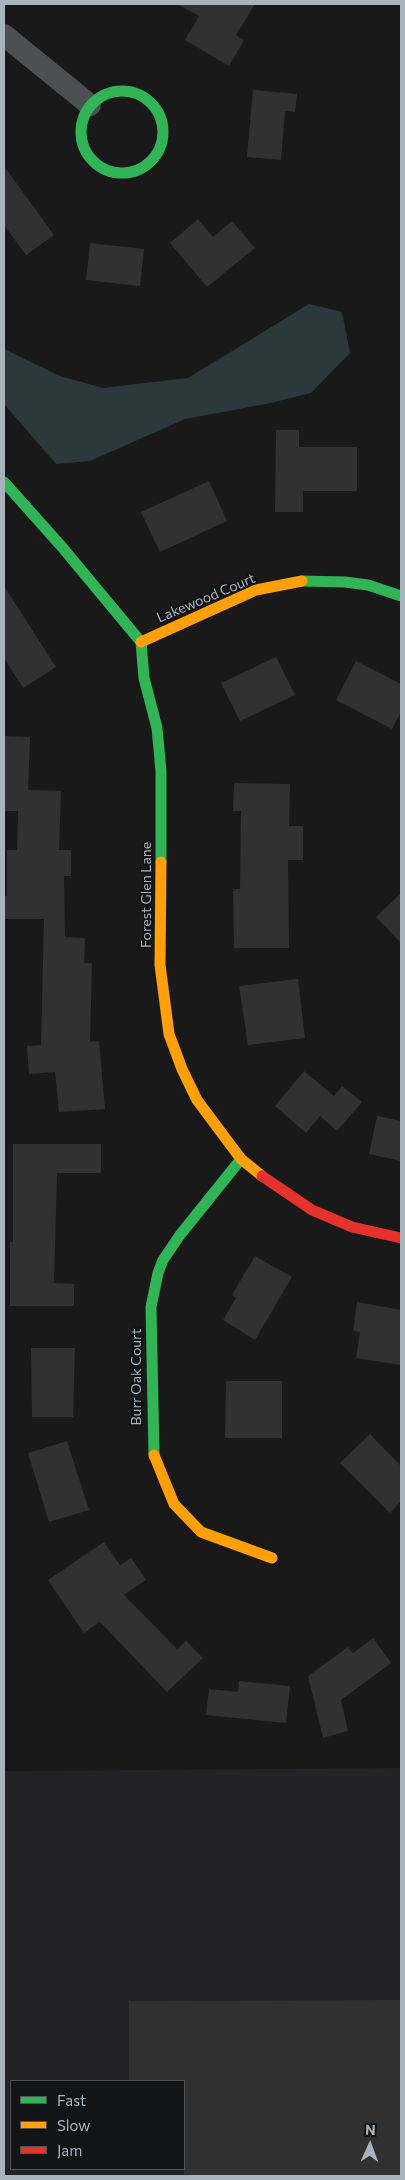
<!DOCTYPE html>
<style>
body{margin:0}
#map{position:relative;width:405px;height:2180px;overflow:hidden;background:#19191a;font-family:Commissioner,sans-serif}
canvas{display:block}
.frame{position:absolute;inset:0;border:5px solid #a9b3bc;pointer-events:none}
.legend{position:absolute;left:10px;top:2080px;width:175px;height:90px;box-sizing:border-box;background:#131416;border:1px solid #4f5458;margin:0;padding:6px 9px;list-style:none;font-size:15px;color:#a9b3bc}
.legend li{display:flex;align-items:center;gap:10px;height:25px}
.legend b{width:25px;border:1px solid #4f5458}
.north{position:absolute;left:345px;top:2120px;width:50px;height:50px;-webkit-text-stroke:4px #131416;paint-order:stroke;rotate:2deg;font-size:14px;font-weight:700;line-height:20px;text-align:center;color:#a9b3bc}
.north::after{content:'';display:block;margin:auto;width:18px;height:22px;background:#a9b3bc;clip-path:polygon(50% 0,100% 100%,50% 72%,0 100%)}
</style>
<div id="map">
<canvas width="405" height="2180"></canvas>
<div class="frame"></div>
<ul class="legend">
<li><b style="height:6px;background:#30b455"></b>Fast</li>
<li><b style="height:6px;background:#ff9f0a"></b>Slow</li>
<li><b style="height:6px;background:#e5322d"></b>Jam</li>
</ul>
<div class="north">N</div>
</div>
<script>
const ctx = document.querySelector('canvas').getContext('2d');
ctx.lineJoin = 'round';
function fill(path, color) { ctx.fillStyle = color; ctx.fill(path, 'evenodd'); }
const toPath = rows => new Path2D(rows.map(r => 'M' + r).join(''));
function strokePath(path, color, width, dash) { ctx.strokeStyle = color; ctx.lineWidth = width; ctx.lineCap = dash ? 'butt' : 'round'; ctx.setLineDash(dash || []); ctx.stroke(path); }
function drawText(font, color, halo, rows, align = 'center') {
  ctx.font = font + ' Commissioner,sans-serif'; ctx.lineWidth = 4; ctx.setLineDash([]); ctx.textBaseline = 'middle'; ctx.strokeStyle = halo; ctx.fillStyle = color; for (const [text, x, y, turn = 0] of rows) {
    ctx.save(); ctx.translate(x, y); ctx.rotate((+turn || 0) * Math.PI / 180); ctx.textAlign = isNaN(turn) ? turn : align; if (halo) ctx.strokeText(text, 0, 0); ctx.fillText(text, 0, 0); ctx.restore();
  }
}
fill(toPath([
 [401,1768,401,2176,4,2176,4,1771],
 [11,2081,184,2081,184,2169,11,2169]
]), '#232326');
fill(toPath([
 [309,304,342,312,350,353,311,393,266,404,185,419,90,461,56,464,4,404,4,349,60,376,103,388,188,378]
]), '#2b393d');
fill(toPath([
 [177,4,255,4,236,35,244,40,229,66,185,40,199,16],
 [253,90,297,94,295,112,285,111,281,160,247,157],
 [4,166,54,235,26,255,4,225],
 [198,219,213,237,232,221,255,248,207,287,170,243],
 [90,243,144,249,140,286,86,280],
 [276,430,299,430,299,447,357,447,357,491,303,491,303,512,275,512],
 [209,481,227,521,160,552,141,512],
 [4,586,56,667,23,688,4,658],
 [276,657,295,695,240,721,221,683],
 [356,661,401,684,401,712,392,729,336,700],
 [4,736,30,737,28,790,61,791,59,850,71,850,71,876,64,876,65,937,85,938,84,963,92,963,90,1042,99,1041,105,1109,59,1112,55,1072,29,1074,27,1046,41,1045,44,919,4,919,4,896,7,896,7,850,17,850,18,811,4,811],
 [234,783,290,784,289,826,303,826,303,860,288,860,289,948,234,948,233,889,240,889,241,811,233,811],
 [401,893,401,943,376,917],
 [298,979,305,1038,248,1045,239,986],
 [304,1071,334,1096,342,1086,362,1102,337,1131,320,1116,306,1133,275,1106],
 [377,1116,401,1121,401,1161,369,1154],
 [13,1144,101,1144,101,1173,57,1173,54,1283,74,1284,74,1306,10,1306,10,1242,13,1242],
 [255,1256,292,1277,255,1340,223,1320,236,1298,232,1295],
 [357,1302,401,1310,401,1365,356,1358,360,1332,353,1331],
 [31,1348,75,1348,73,1417,32,1417],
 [226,1381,282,1381,282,1438,225,1438],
 [370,1434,401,1466,401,1501,390,1513,340,1463],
 [67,1441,89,1510,49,1522,28,1453],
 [104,1542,120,1565,131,1558,146,1580,124,1595,177,1649,186,1641,203,1658,167,1692,100,1622,84,1633,48,1580],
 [373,1638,391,1663,341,1700,348,1731,323,1738,308,1676,348,1647,353,1653],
 [239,1681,290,1686,286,1723,206,1715,209,1689,238,1692],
 [401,2000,401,2176,184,2176,184,2081,129,2081,129,2001]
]), '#313132');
strokePath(toPath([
 [4,35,90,105]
]), '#4d5053', 22);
strokePath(toPath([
 '81 132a41 41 0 1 1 82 0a41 41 0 1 1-82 0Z',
 [4,482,62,547,141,642,144,678,157,728,161,771,161,862],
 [302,581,345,582,368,585,401,596],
 [154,1455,151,1307,158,1273,163,1260,180,1235,241,1159]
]), '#30b455', 11);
strokePath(toPath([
 [141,642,256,590,302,581],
 [161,862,160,965,169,1034,182,1069,197,1100,241,1159,262,1176],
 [154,1455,174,1504,201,1532,272,1558]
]), '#ff9f0a', 11);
strokePath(toPath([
 [262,1176,312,1210,352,1227,401,1238]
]), '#e5322d', 11);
drawText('14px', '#a9b3bc', '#131416', [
 ["Lakewood Court",206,598,-23],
 ["Forest Glen Lane",146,895,-90],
 ["Burr Oak Court",136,1377,-90]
]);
</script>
